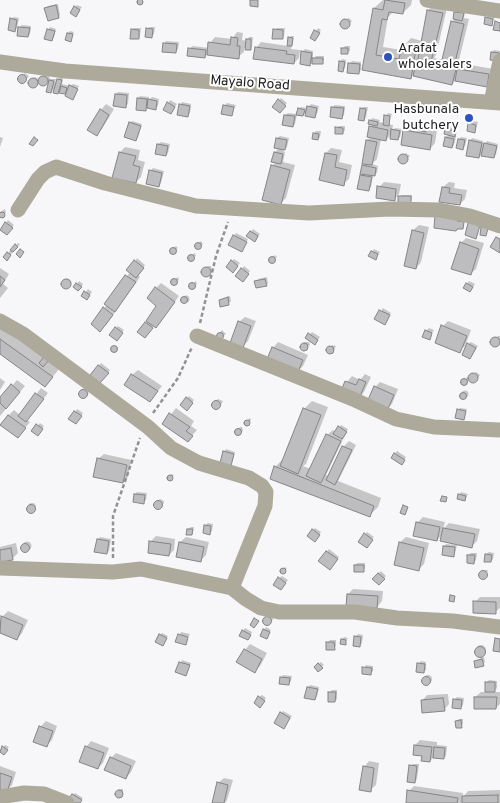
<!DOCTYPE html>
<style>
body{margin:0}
canvas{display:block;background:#f7f7f9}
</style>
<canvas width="500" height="803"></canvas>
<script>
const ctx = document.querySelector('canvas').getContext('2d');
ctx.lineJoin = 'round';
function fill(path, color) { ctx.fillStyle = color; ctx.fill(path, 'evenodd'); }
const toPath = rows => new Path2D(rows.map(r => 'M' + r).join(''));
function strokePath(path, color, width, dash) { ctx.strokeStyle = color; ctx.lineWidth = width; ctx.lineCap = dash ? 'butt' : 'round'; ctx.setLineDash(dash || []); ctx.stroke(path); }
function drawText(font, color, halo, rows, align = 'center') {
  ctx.font = font + ' Overpass,sans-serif'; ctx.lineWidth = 4; ctx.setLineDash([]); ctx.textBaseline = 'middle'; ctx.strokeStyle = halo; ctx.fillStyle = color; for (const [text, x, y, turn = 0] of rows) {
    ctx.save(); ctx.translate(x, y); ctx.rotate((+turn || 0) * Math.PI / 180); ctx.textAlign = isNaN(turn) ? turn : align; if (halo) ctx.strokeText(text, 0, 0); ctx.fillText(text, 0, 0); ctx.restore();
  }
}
fill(toPath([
 [383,0,412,0,411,5,403,13,394,11,388,17,383,47,402,50,403,47,411,38,422,41,428,10,433,5,447,8,436,55,434,58,443,60,456,12,458,10,465,11,464,18,469,19,459,60,456,63,460,64,459,69,464,64,494,69,486,86,456,80,452,84,413,75,411,77,364,69,374,8],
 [58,4,60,15,58,17,46,8,48,6],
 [77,5,82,7,76,15,75,7],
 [489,16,495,17,492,24,486,18],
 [14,17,19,18,17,28,14,31,11,19],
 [349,18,352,21,345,28,342,26,343,21],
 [22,25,31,26,30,34,28,36,19,27],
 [50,27,56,29,54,37,52,40,48,30],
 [150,27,155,27,154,34,152,36,147,29],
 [134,28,141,28,140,36,138,38,132,30],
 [277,28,285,28,284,36,282,38,274,30],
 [318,28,321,30,317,37,311,38],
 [70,31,74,32,70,40,68,33],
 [237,32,243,33,242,40,247,41,249,37,253,37,252,47,250,49,244,48,244,52,238,57,208,54,205,56,190,49,192,46,209,48,210,43,215,37,232,39],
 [291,36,294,36,291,49,300,50,299,58,294,63,256,48,261,42,288,46,289,38],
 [166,41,179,42,178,49,176,52,164,44],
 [345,46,350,46,350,51,347,53,342,49],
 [305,49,313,51,313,59,316,56,324,56,324,60,322,63,312,63,310,64,302,52],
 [494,50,500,51,500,58,492,52],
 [342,59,346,60,345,68,343,70,340,62],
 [352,61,361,62,361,70,358,73,350,63],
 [25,73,29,76,23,83,20,82,20,77],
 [44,75,49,76,50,79,45,84,40,81,33,86,31,86,30,82,35,77,40,80],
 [60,77,63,78,62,84,70,86,73,84,79,86,73,98,70,88,64,93,55,92,56,87,51,92,47,91,50,79,56,79,55,83],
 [118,92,129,93,128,104,126,106,116,94],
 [140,96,149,97,148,101,152,97,159,99,158,106,155,108,148,107,145,109,137,108,138,98],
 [281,98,287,103,280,111,274,106],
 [170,100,177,104,171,113,165,109],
 [182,102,191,104,190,113,187,116,180,105],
 [227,103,236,105,231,115,224,106],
 [106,104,114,109,102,129,96,134,101,110],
 [311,104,319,106,317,114,315,116,308,110,303,115,299,109,301,107,308,108],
 [335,105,345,106,344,115,342,118,332,107],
 [363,107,368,107,366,117,364,120,361,109],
 [288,113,297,114,295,124,293,126,285,115],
 [388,113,392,114,388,124,393,125,392,131,395,128,402,129,400,137,398,139,392,133,386,140,381,139,377,159,372,164,378,166,377,173,373,175,371,187,369,189,361,176,363,173,363,166,366,163,367,140,371,137,370,127,373,124,370,121,372,118,380,120,379,122,384,123,386,116],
 [132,121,142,124,138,137,136,140,130,123],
 [472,121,478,122,476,129,474,131,469,124],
 [425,123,429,124,428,129,437,130,435,143,430,149,404,131,410,126,423,128],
 [339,126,345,126,345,130,343,133,336,128],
 [449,127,457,129,457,133,454,136,456,137,454,145,452,147,446,137,449,134,445,133],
 [316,131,321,131,320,137,318,139,314,133],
 [280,136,289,138,287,147,283,151,285,152,283,162,295,165,286,198,280,204,272,166,276,162,275,152,279,148,276,147,277,138],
 [0,137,3,138,0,147],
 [461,137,467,138,465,146,463,148,459,139],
 [472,138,483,141,483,146,487,141,498,144,496,154,494,157,481,154,479,157,470,141],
 [161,142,170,144,168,153,166,155,158,144],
 [125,147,140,150,138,160,145,162,141,177,136,182,120,152],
 [331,148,342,150,339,162,352,165,349,179,343,184,326,153],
 [406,153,410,156,403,163,399,159],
 [153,168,164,171,161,183,159,186,150,171],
 [384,182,401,184,399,194,394,199,379,187],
 [449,182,455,183,454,188,467,190,465,199,460,204,443,187],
 [402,195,412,195,412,199,410,201,399,197],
 [5,209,6,213,0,217,0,212],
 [8,220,14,225,9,231,1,229],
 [419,225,429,227,421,262,416,268,413,230],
 [253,229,260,234,257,238,248,236],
 [236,233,248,239,242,251,234,236],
 [466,238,484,243,476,269,470,274,461,243],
 [201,241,203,244,197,248,196,245],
 [18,243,20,244,7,259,4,257],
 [176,246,178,248,173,253,171,250],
 [374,249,380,252,376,258,370,255],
 [195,253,196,256,189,259,188,257],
 [275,255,277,257,270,262,270,259],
 [137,258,145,265,138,275,140,277,106,325,104,308,107,305,106,304,130,272],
 [234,259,240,263,235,269,232,261],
 [208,266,211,266,212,271,206,276,202,273,202,271],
 [244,266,250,271,245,278,237,276],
 [0,268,9,274,3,284,8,288,0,298],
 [178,277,179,280,173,284,172,281],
 [267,277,268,283,266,285,256,282,258,279],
 '62.5 283a4.5 4.5 0 1 1 9 0a4.5 4.5 0 1 1-9 0Z',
 [79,281,83,284,81,288,75,287],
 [196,281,197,284,192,288,190,285],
 [469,281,475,284,472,289,464,288],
 [161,283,179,296,161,321,154,325,147,334,146,323,158,306,156,288],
 [88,289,92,292,89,296,83,296],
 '182.5 299a3.5 3.5 0 1 1 7 0a3.5 3.5 0 1 1-7 0Z',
 [230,296,231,301,229,303,220,300],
 [383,308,391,313,385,323,376,319],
 [245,317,256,321,248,341,242,347,239,322],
 [448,321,471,330,465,346,459,351,443,326],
 [118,326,124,330,119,337,116,328],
 [3,327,60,368,45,386,1,354,0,355,0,330],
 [429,328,434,330,429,338,426,331],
 [222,330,226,334,220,339,218,335],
 [312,332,320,337,317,341,306,338],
 [498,336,500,336,500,342,495,346,491,342],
 [278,342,308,355,303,366,298,371,273,348],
 [304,342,309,342,310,345,305,349,303,349,302,345],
 [471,342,478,346,470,358,468,344],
 [332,345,336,346,334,350,331,352,328,352],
 [112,347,119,347,113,351],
 [101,363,110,370,103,379,92,375],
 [138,370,162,386,150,401,132,375],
 [476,372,480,375,478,378,473,382,470,379,464,384,462,382,468,377,468,379],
 [365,374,371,377,364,392,359,398,347,382,352,376,360,380],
 [0,378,5,382,0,390],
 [17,380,25,386,0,416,0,399],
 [380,382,398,389,392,404,387,409,375,387],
 [41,388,48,393,27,420,30,422,18,437,8,416,14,410,20,415],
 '79.5 393a4.5 4.5 0 1 1 9 0a4.5 4.5 0 1 1-9 0Z',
 '461.5 394a3.5 3.5 0 1 1 7 0a3.5 3.5 0 1 1-7 0Z',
 [189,396,194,400,189,407,187,398],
 [218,399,223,401,221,405,216,408,213,406,213,403],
 [312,401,328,407,306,464,303,466,311,469,327,435,333,430,336,432,341,425,348,429,326,475,329,476,343,447,349,441,356,445,338,481,381,498,378,507,370,515,275,467,283,459,304,409],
 [176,408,194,421,191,426,197,430,188,440,164,423],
 [460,408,467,409,463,418,458,410],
 [77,409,83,413,78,421,75,412],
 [249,418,251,419,250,422,248,424,246,423],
 [40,423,44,426,40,432,33,431],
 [240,427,242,427,243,431,238,434,236,431],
 [226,449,235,452,232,462,230,464,224,452],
 [397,451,406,457,404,461,392,457],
 [104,454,131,460,128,477,122,482,98,459],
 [171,474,174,475,170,479,169,477],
 [137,492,147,493,146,500,143,502,135,494],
 [461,492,468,494,465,500,459,495],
 [160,499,164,501,164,503,159,508,154,504],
 '28 507a4 4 0 1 1 8 0a4 4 0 1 1-8 0Z',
 [423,517,445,522,443,529,449,523,480,529,477,541,472,546,443,534,437,540,415,535,418,522],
 [208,523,213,524,212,531,210,533,205,525],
 [191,527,194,527,192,534,188,529],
 [315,528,321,532,317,538,313,530],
 [367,532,374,537,369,544,365,534],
 [156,536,175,539,174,550,169,555,150,542],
 [100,537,111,539,109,551,106,553,98,539],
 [186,537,209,542,206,555,201,560,180,542],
 [406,537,429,543,424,564,418,570,395,564,400,542],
 '22.5 546a4.5 4.5 0 1 1 9 0a4.5 4.5 0 1 1-9 0Z',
 [16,543,18,553,13,558,0,561,0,547],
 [446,544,457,545,455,553,453,555,444,546],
 [329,549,339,557,332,566,320,561],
 [489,552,494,553,493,559,491,561,486,554],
 [471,553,477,553,476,560,474,562,468,555],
 [357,563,365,563,365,568,363,571,355,565],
 [285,567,287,568,283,573,281,572],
 [484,570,488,570,486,577,483,579,480,576],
 [381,571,386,576,379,584,374,579],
 [282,576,288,580,281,589,279,578],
 [353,589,383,591,382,601,377,607,348,594],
 [480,597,500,597,500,608,495,612,475,602],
 [8,611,28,620,22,633,17,639,0,632,0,622,2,617],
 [269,615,274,617,272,621,267,624,264,622,265,619],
 [266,627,271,630,266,638,264,630],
 [245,628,252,632,250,637,243,631],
 [181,632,190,634,185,644,177,642],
 [162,633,168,636,163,644,160,635],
 [358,634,363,635,362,643,360,645,355,637],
 [344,637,348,638,345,643,342,639],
 [330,640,336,640,336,646,334,648,327,643],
 [250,644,267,653,260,666,255,671,238,662,245,650],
 '476 650a5 5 0 1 1 10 0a5 5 0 1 1-10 0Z',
 [484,657,485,662,483,664,475,661],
 [182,660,191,663,186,674,177,671],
 [421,661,426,662,426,670,423,672,418,664],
 [321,662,324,665,318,670,315,667],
 [366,665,373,666,373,671,370,674,364,668],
 '424 679a4 4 0 1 1 8 0a4 4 0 1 1-8 0Z',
 [283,675,292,676,291,681,289,684,281,677],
 [489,680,497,681,497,688,493,692,500,692,500,704,496,708,475,697,481,692,486,692,486,683],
 [310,685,319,687,317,696,315,699,308,687],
 [332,690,337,690,337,699,335,701,330,692],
 [448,694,449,704,444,710,422,701,427,695],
 [262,695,266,698,262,704,259,697],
 [457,697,464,698,463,705,461,708,454,707,455,699],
 [283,711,292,716,284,727,281,713],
 [459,719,463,719,463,724,461,726,456,722],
 [46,721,57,726,52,740,47,745,40,727],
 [420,740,437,742,437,745,447,746,446,756,443,758,434,757,430,761,415,745],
 [91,741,109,748,103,763,98,768,86,747],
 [5,745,9,747,4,753,0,751],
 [116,753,136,761,131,772,126,778,111,758],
 [369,761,379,763,376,785,370,790,364,767],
 [413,764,419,764,417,779,415,782,410,766],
 [0,766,16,772,12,785,7,790,0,788],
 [224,778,233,780,227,800,225,803,213,803,218,783],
 [414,786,463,793,462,798,468,791,500,790,500,803,410,803,409,791],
 [119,789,123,789,123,793,119,797,116,795],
 [75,793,83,798,79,803,73,795]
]), '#0003');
const building = toPath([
 '137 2a3 3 0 1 1 6 0a3 3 0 1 1-6 0Z',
 [250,0,258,0,258,7,250,6,250,0],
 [385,0,405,3,403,14,389,12,387,20,382,19,376,55,399,59,402,46,416,49,411,79,362,70,373,8,383,10,385,0],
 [56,5,59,18,48,21,44,8,56,5],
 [74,6,80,10,76,17,70,13,74,6],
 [427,10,443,13,431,62,418,59,427,10],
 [454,12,464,13,462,21,453,19,454,12],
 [485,17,493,19,492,26,484,24,485,17],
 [10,18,17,20,15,32,8,30,10,18],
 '340 24a5 5 0 1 1 10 0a5 5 0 1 1-10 0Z',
 [451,21,464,24,454,67,441,64,451,21],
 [495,21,500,23,500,31,493,30,495,21],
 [18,27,30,28,28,37,17,36,18,27],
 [146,28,153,29,152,38,145,37,146,28],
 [47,29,55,31,52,41,44,39,47,29],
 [131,29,139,30,139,39,130,39,131,29],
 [273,29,283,30,283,39,272,39,273,29],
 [314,30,320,33,315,41,310,38,314,30],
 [67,33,73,34,71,42,65,40,67,33],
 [231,37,238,38,237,46,240,46,239,59,207,55,208,42,230,45,231,37],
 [288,37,293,38,292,46,287,46,288,37],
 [246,39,251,39,251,50,245,50,246,39],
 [163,43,177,44,176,53,162,52,163,43],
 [255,47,287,51,286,54,295,55,294,64,253,59,255,47],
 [188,48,206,50,205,58,187,56,188,48],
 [341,48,348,48,348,54,341,54,341,48],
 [301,51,312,53,310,66,300,64,301,51],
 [491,52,499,53,498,61,490,60,491,52],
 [312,58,323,58,323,64,312,64,312,58],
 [417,60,456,69,452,85,413,76,417,60],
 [339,61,345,62,343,72,338,71,339,61],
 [348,63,360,64,359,74,347,73,348,63],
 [457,69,489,74,487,87,455,81,457,69],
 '17.5 79a4.5 4.5 0 1 1 9 0a4.5 4.5 0 1 1-9 0Z',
 '38 81a5 5 0 1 1 10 0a5 5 0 1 1-10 0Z',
 '28 83a5 5 0 1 1 10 0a5 5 0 1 1-10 0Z',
 [57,79,62,80,58,94,53,93,57,79],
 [49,80,54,81,51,93,46,92,49,80],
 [69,85,78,89,73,100,65,96,69,85],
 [61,86,67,88,65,94,59,93,61,86],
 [115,94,127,95,126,108,113,106,115,94],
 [137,98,147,99,146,111,136,110,137,98],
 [148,99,157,101,156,110,147,108,148,99],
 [278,99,286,106,280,113,272,107,278,99],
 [167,102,175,107,171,114,163,110,167,102],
 [179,104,190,106,188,117,177,115,179,104],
 [223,105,234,107,232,116,221,114,223,105],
 [307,106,317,108,315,118,305,116,307,106],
 [331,107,344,108,342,119,330,117,331,107],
 [298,108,305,110,303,116,296,115,298,108],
 [360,108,366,109,364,121,358,120,360,108],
 [100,109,109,115,97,136,87,130,100,109],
 [284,115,295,116,293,127,282,125,284,115],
 [384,115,390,116,389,126,383,125,384,115],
 [369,120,378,122,377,126,368,124,369,120],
 [129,122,141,126,136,141,124,137,129,122],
 [468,123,476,125,475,133,467,131,468,123],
 [422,125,427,126,426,132,421,131,422,125],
 [369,126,388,130,386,141,367,137,369,126],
 [335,127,343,128,343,134,335,134,335,127],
 [391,129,400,131,398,140,390,139,391,129],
 [445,129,456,131,455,137,444,134,445,129],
 [403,130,432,135,430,150,401,145,403,130],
 [313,133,319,134,318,140,312,139,313,133],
 [34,137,38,140,33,146,29,144,34,137],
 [445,137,454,139,452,148,443,146,445,137],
 [276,138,287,140,285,150,274,148,276,138],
 [458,139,465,140,463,150,456,148,458,139],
 [366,140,377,142,372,165,362,164,366,140],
 [469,140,482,143,479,158,466,156,469,140],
 [484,143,497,146,494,158,481,156,484,143],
 [157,144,168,146,166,156,155,154,157,144],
 [119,152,136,156,133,165,140,167,136,183,112,178,119,152],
 [274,152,283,154,281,164,271,162,274,152],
 [325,153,337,155,335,167,347,170,344,186,319,180,325,153],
 '398 159a5 5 0 1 1 10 0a5 5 0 1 1-10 0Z',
 [271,165,290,170,281,205,262,200,271,165],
 [362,165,376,168,375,176,360,174,362,165],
 [149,170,162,173,159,187,146,184,149,170],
 [360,175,372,177,369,191,357,189,360,175],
 [377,186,396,189,395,201,376,198,377,186],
 [442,187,450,188,449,193,462,195,460,205,439,202,442,187],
 [398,196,411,196,411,203,398,203,398,196],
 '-1 215a3 3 0 1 1 6 0a3 3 0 1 1-6 0Z',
 [435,215,457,217,457,221,464,222,463,229,457,229,456,231,434,228,435,215],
 [469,219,481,222,476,239,465,235,469,219],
 [5,222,13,228,7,235,0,230,5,222],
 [481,227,488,228,486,236,480,235,481,227],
 [412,230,424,233,416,269,404,266,412,230],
 [250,231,258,236,255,242,246,236,250,231],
 [233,235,247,242,242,252,228,245,233,235],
 [496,237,500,239,500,253,490,247,496,237],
 [460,242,479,249,471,275,451,269,460,242],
 '194.5 246a3.5 3.5 0 1 1 7 0a3.5 3.5 0 1 1-7 0Z',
 [15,244,18,247,13,252,10,250,15,244],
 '169.5 251a3.5 3.5 0 1 1 7 0a3.5 3.5 0 1 1-7 0Z',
 [20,249,24,252,20,258,16,254,20,249],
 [371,251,378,254,376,260,368,256,371,251],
 [7,252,11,255,7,261,3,257,7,252],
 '187.5 258a3.5 3.5 0 1 1 7 0a3.5 3.5 0 1 1-7 0Z',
 '268.5 260a3.5 3.5 0 1 1 7 0a3.5 3.5 0 1 1-7 0Z',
 [134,260,144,268,136,278,126,270,134,260],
 [231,260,238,266,233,273,226,267,231,260],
 '201 272a5 5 0 1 1 10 0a5 5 0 1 1-10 0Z',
 [241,268,249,274,243,282,235,276,241,268],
 [125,275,136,282,115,312,104,304,125,275],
 [0,276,5,280,0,287,0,276],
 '170.5 282a3.5 3.5 0 1 1 7 0a3.5 3.5 0 1 1-7 0Z',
 [265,279,267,286,256,288,254,281,265,279],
 '61 284a5 5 0 1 1 10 0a5 5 0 1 1-10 0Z',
 '188.5 286a3.5 3.5 0 1 1 7 0a3.5 3.5 0 1 1-7 0Z',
 [76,283,82,287,78,291,73,287,76,283],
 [466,283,473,287,470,292,463,288,466,283],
 [155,287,175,302,156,328,146,321,156,306,147,298,155,287],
 [84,291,90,295,87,300,81,296,84,291],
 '180.5 300a3.5 3.5 0 1 1 7 0a3.5 3.5 0 1 1-7 0Z',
 [228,297,229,305,220,307,219,300,228,297],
 [103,307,113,315,100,332,91,324,103,307],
 [379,310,390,315,385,325,374,319,379,310],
 [238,321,251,326,243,348,230,343,238,321],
 [145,322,153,328,145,338,137,332,145,322],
 [441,325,467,336,460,353,435,343,441,325],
 [115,327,123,333,117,341,109,335,115,327],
 [425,330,432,333,430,340,422,337,425,330],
 '216.5 336a3.5 3.5 0 1 1 7 0a3.5 3.5 0 1 1-7 0Z',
 [308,333,318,340,315,345,305,338,308,333],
 '490 342a5 5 0 1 1 10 0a5 5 0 1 1-10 0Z',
 [0,339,53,377,45,387,0,354,0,339],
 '300 347a4 4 0 1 1 8 0a4 4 0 1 1-8 0Z',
 [467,343,476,348,470,359,462,355,467,343],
 '110.5 349a3.5 3.5 0 1 1 7 0a3.5 3.5 0 1 1-7 0Z',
 '326 350a4 4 0 1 1 8 0a4 4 0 1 1-8 0Z',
 [272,347,303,360,298,372,267,359,272,347],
 [44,357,48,361,43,367,39,363,44,357],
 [98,365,109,373,100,383,90,375,98,365],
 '468 378a5 5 0 1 1 10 0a5 5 0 1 1-10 0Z',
 [131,374,158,391,150,402,124,385,131,374],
 '460.5 382a3.5 3.5 0 1 1 7 0a3.5 3.5 0 1 1-7 0Z',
 [359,379,366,382,359,399,341,391,345,381,356,385,359,379],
 [11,384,20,392,6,409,0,403,0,397,11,384],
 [374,386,394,395,387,411,367,402,374,386],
 '78.5 394a4.5 4.5 0 1 1 9 0a4.5 4.5 0 1 1-9 0Z',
 '459.5 396a3.5 3.5 0 1 1 7 0a3.5 3.5 0 1 1-7 0Z',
 [35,393,44,399,26,422,18,416,35,393],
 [186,397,193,403,187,411,180,405,186,397],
 '211.5 405a4.5 4.5 0 1 1 9 0a4.5 4.5 0 1 1-9 0Z',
 [303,408,321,415,298,474,280,466,303,408],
 [457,409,466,411,464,420,455,418,457,409],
 [74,411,82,416,76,424,68,419,74,411],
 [169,413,190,427,186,431,193,436,188,442,162,424,169,413],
 [8,415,26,428,18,438,0,425,8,415],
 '244 423a3 3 0 1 1 6 0a3 3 0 1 1-6 0Z',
 [36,424,43,429,38,436,31,431,36,424],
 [338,426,347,432,342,439,333,434,338,426],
 '234.5 432a3.5 3.5 0 1 1 7 0a3.5 3.5 0 1 1-7 0Z',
 [326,434,341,441,321,483,306,476,326,434],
 [342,446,352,450,335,485,326,480,342,446],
 [223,451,234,454,231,466,220,463,223,451],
 [394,453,405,460,402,465,391,458,394,453],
 [97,458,127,465,123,483,93,477,97,458],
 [274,466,374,506,370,517,270,479,274,466],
 '167 478a3 3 0 1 1 6 0a3 3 0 1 1-6 0Z',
 [134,494,145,495,144,504,133,502,134,494],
 [458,494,466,496,465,501,457,499,458,494],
 [442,496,447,497,446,502,440,501,442,496],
 '153.5 505a4.5 4.5 0 1 1 9 0a4.5 4.5 0 1 1-9 0Z',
 '26.5 509a4.5 4.5 0 1 1 9 0a4.5 4.5 0 1 1-9 0Z',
 [403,505,408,507,405,515,400,513,403,505],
 [416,522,440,527,437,541,413,536,416,522],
 [204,525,211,526,210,535,203,533,204,525],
 [443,528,475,534,472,548,440,541,443,528],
 [187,529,193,529,192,535,186,535,187,529],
 [312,529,320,535,315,542,307,536,312,529],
 [364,533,373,540,367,548,358,542,364,533],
 [97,539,109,541,107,554,94,552,97,539],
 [149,541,171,544,169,556,148,553,149,541],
 [179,542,204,547,201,562,176,557,179,542],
 [399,542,424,548,419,571,394,565,399,542],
 '20.5 548a4.5 4.5 0 1 1 9 0a4.5 4.5 0 1 1-9 0Z',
 [443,546,455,547,454,557,442,555,443,546],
 [11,548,13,560,0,562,0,550,11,548],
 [326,551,338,559,330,570,318,561,326,551],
 [485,554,492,555,491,562,484,562,485,554],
 [467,555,475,555,474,564,467,563,467,555],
 [354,565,364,565,364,572,354,572,354,565],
 '280 571a3 3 0 1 1 6 0a3 3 0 1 1-6 0Z',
 '478.5 575a4.5 4.5 0 1 1 9 0a4.5 4.5 0 1 1-9 0Z',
 [378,573,385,579,379,585,372,579,378,573],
 [278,577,286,583,281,590,273,585,278,577],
 [347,594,378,596,377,608,346,606,347,594],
 [450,595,455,596,454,602,449,601,450,595],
 [473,601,496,602,496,614,473,613,473,601],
 [1,616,23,625,17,640,0,633,1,616],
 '262.5 621a4.5 4.5 0 1 1 9 0a4.5 4.5 0 1 1-9 0Z',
 [254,618,259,621,254,628,250,625,254,618],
 [263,629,270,632,267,639,260,636,263,629],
 [242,630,251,635,248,640,239,636,242,630],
 [159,634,167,638,163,646,155,642,159,634],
 [178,634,188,637,186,645,175,642,178,634],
 [354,636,361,637,360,647,353,646,354,636],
 [495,638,500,639,500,652,493,651,495,638],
 [341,639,346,640,346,645,340,644,341,639],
 [326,642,334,642,335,650,326,650,326,642],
 '474.5 652a5.5 5.5 0 1 1 11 0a5.5 5.5 0 1 1-11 0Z',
 [244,649,262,659,255,673,236,662,244,649],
 [482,659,484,666,475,668,474,661,482,659],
 [179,662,190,665,186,676,175,672,179,662],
 [318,663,323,668,318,672,314,667,318,663],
 [417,663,425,664,424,673,416,672,417,663],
 [362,667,372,668,371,675,362,674,362,667],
 '421.5 681a4.5 4.5 0 1 1 9 0a4.5 4.5 0 1 1-9 0Z',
 [280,677,290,678,289,685,279,684,280,677],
 [485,682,495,682,495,692,485,692,485,682],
 [307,687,318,689,315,700,304,698,307,687],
 [328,692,336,692,335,702,328,702,328,692],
 [258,696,265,701,260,708,254,703,258,696],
 [474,697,497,697,496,709,474,709,474,697],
 [443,698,445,711,422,713,421,700,443,698],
 [453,699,462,700,461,709,452,708,453,699],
 [280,712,290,718,284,729,274,723,280,712],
 [461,720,462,728,456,728,455,721,461,720],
 [39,726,53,731,47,747,33,742,39,726],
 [414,745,432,747,430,762,421,761,422,756,413,755,414,745],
 [2,746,8,750,4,755,0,752,2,746],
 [85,746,104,753,98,769,79,762,85,746],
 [434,747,445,748,444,759,433,758,434,747],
 [110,757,131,766,126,779,104,770,110,757],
 [409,765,417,766,415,783,407,782,409,765],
 [363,766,374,768,371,792,359,790,363,766],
 [0,773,12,777,7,792,0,789,0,773],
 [217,782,228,785,224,803,212,803,217,782],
 '115 794a4 4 0 1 1 8 0a4 4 0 1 1-8 0Z',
 [407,790,458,798,457,803,406,803,407,790],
 [72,794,82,800,80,803,70,803,67,801,72,794],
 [498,795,498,803,462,803,462,796,498,795]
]);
fill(building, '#bdbdc0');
strokePath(building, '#858587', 1);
strokePath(toPath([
 [200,323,216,256,228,222],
 [153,413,178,378,192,347],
 [113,558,113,516,140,438]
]), '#929294', 2.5, [4, 2.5]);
strokePath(toPath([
 [427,0,500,11],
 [0,62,65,71,500,103],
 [491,102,500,61],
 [18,210,38,179,45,172,56,167,105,183,196,206,309,213,390,209,439,210,470,216,500,226],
 [0,321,23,334,148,427,171,448,199,463,249,478,262,486,266,492,265,506,232,588],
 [197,336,353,399,396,419,434,427,500,430],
 [0,568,113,572,141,569,232,588,246,599,261,608,279,612,355,612,397,618,453,621,500,627],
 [0,797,24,793,44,794,67,803]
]), '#aeaa9b', 15);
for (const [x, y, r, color] of [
 [388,57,5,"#2f52c2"],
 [469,118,5,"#2f52c2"]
]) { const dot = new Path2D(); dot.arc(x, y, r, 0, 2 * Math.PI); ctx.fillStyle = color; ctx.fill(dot); strokePath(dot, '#fff', 2); }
drawText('14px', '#1f1f20', '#fff', [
 ["Arafat",398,49],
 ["wholesalers",398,65],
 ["Hasbunala",459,110,"right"],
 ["butchery",459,126,"right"]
], 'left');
drawText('14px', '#1f1f20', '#fff', [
 ["Mayalo Road",250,84,4]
]);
</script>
